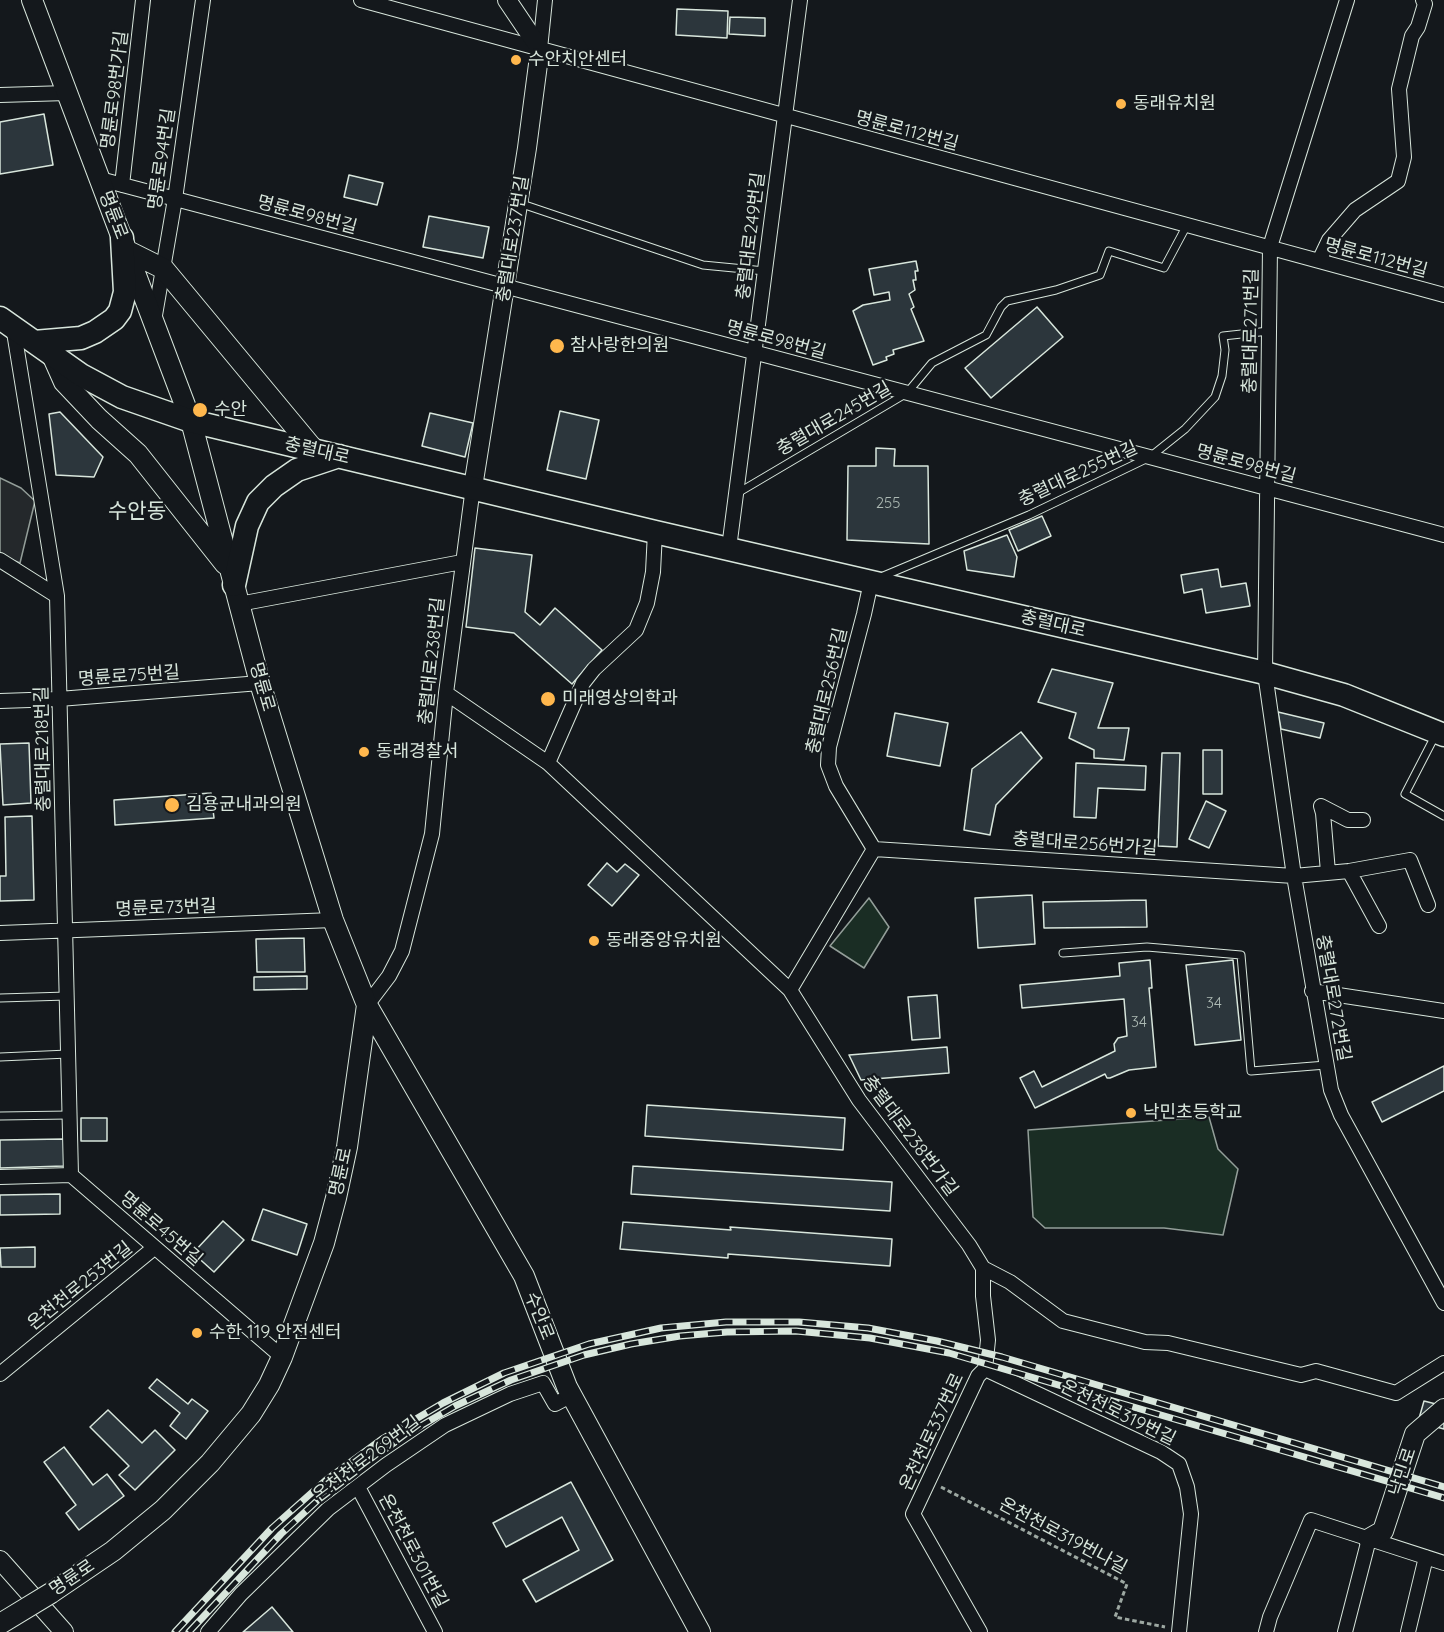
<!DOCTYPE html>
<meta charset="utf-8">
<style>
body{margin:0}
canvas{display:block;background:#14181c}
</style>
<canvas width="1444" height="1632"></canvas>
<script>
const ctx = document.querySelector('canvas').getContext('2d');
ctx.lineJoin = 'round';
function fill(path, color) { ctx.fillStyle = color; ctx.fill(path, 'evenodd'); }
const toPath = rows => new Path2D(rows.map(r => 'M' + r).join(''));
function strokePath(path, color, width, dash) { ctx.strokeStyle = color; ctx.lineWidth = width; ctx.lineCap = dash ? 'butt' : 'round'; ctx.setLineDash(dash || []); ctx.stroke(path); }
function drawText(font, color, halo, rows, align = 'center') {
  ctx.font = font + ' Quicksand,"Noto Sans KR",sans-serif'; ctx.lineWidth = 4.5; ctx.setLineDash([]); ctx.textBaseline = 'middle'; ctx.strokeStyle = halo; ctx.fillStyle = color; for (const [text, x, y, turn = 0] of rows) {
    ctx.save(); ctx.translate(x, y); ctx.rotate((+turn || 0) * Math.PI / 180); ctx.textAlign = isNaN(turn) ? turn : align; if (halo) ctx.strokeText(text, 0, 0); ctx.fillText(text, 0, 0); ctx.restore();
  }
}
const green = toPath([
 [869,898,889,927,864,968,830,946,869,898],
 [1209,1117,1218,1149,1238,1169,1223,1235,1164,1228,1045,1228,1033,1217,1028,1130,1209,1117]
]);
fill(green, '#1a2d24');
strokePath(green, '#939e99', 1.5);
const parking = toPath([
 [0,478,21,488,35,501,20,563,0,555,0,478]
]);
fill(parking, '#24282b');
strokePath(parking, '#939e99', 1.5);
const building = toPath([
 [677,9,728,11,727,38,676,35,677,9],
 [730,17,765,18,765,36,729,34,730,17],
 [44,114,53,165,0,174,0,122,44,114],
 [349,175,383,183,377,205,344,197,349,175],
 [429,216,489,227,483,258,423,247,429,216],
 [916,261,918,271,915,271,916,280,913,280,915,290,909,294,914,307,911,309,924,341,893,350,894,354,886,357,887,360,873,365,853,311,863,305,890,300,889,292,874,295,869,269,916,261],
 [1037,307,1063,337,991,398,965,368,1037,307],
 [560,411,599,420,586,479,547,470,560,411],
 [60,412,103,457,94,477,56,475,49,414,60,412],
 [430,413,473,423,465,457,422,446,430,413],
 [876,448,895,449,894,466,928,466,929,544,847,540,848,466,876,466,876,448],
 [1042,516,1051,536,1018,551,1009,530,1042,516],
 [1007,535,1017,557,1014,577,967,570,964,551,1007,535],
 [475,548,532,555,525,612,540,625,555,608,602,650,572,684,514,633,466,627,475,548],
 [1218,569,1221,587,1246,583,1250,606,1206,613,1202,589,1184,593,1181,575,1218,569],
 [1052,669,1113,683,1098,728,1129,728,1124,760,1094,758,1094,750,1069,738,1076,713,1038,702,1052,669],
 [1278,712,1324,723,1320,738,1281,729,1278,712],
 [895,713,948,723,940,766,887,756,895,713],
 [1021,732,1042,758,996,805,990,835,964,830,972,769,1021,732],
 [29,743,31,803,3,805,0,744,29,743],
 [1203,750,1222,750,1222,794,1203,794,1203,750],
 [1162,753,1180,753,1177,847,1158,846,1162,753],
 [1076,763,1146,766,1145,790,1098,788,1096,818,1074,817,1076,763],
 [211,793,214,818,115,825,114,800,211,793],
 [1206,801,1226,811,1209,848,1189,839,1206,801],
 [32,816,34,900,0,901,0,876,6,876,5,817,32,816],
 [607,863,617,872,625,864,639,875,612,906,588,885,607,863],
 [1032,895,1035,944,978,948,975,898,1032,895],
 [1146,900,1147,927,1044,928,1043,902,1146,900],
 [304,938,305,972,257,972,256,939,304,938],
 [1150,960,1152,988,1149,988,1156,1067,1129,1070,1110,1078,1107,1078,1105,1074,1035,1108,1020,1078,1034,1071,1042,1087,1115,1051,1114,1044,1118,1038,1127,1036,1124,999,1022,1008,1020,985,1120,976,1119,963,1150,960],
 [1233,960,1241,1040,1195,1045,1186,965,1233,960],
 [307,976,307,989,254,990,254,977,307,976],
 [937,995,940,1038,912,1040,908,997,937,995],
 [947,1047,949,1073,861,1080,849,1055,947,1047],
 [1444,1066,1444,1091,1382,1122,1372,1102,1444,1066],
 [647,1105,845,1118,843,1150,645,1136,647,1105],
 [81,1118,107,1118,107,1141,81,1141,81,1118],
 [64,1139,64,1166,0,1168,0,1140,64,1139],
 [633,1166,892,1182,890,1211,631,1194,633,1166],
 [60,1194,60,1214,0,1215,0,1195,60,1194],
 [263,1209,307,1224,297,1255,252,1240,263,1209],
 [223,1221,244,1240,214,1272,193,1253,223,1221],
 [623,1222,731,1230,730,1227,892,1239,890,1266,728,1254,728,1258,620,1249,623,1222],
 [35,1247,35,1267,1,1267,0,1248,35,1247],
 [157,1379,188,1404,192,1399,208,1411,186,1439,170,1426,180,1413,149,1388,157,1379],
 [1424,1401,1444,1406,1444,1429,1418,1422,1424,1401],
 [108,1410,142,1443,155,1430,175,1450,135,1490,119,1475,129,1466,90,1427,108,1410],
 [64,1447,93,1485,107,1474,124,1496,79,1530,66,1513,76,1505,44,1462,64,1447],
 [571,1482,613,1560,536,1602,523,1580,579,1550,562,1517,506,1547,493,1523,571,1482],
 [272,1607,293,1632,243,1632,272,1607]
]);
fill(building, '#2c363c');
strokePath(building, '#d8e6dc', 1.5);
const service = toPath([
 [519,203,703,265,765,271],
 [736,494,907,393,932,363,986,335,1001,307,1007,301,1056,290,1100,275,1109,251,1164,268,1187,225],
 [881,577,1029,515,1150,457,1185,429,1215,397,1222,376,1225,350,1223,336,1269,331],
 [1436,734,1405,794,1444,816],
 [1063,953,1147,947,1241,955,1251,1071,1326,1065],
 [0,998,67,996],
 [0,1057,68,1054],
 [0,1116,69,1115]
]);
const minor = toPath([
 [361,0,1444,295],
 [1347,0,1270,247,1265,673,1294,876,1331,1090,1341,1115,1444,1303],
 [540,49,545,0],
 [0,95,67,93],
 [100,179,1444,535],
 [122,185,143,0],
 [1319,261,1329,240,1355,210,1398,181,1404,157,1399,89,1412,36,1418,27,1425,4,1423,0],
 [154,321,175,199,203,0],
 [13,326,57,596,71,1175],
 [729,548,800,0],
 [0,560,57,596],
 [239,604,462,562],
 [446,693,548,763,790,990,859,1100,969,1245,983,1268,1010,1282,1063,1321,1145,1342,1168,1343,1301,1375,1316,1371,1396,1393,1444,1363],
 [0,701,59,699,260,683],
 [548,763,583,683,594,669,636,630,647,603,653,572,655,532],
 [874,849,1294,876,1349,871,1410,860,1428,905],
 [1349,871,1379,926],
 [1328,872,1323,813,1321,806,1348,820,1363,820],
 [0,933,333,920],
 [790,990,874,849,836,786,828,765,829,747,864,614,871,582],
 [1312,991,1444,1011],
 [367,1005,389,976,402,951,432,834,446,693,473,487],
 [0,1177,71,1175,282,1357],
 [985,1369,1161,1452,1179,1464,1187,1487,1191,1514,1179,1632],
 [0,1374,154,1248],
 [358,1487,435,1632],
 [208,1632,241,1594,328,1509,386,1465,445,1425,510,1394,543,1383,555,1404,572,1395],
 [980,1632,913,1514,978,1376,985,1369,988,1340,983,1296,983,1268],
 [1266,1632,1270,1617,1311,1520,1444,1563],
 [1345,1632,1369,1539],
 [1408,1632,1426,1557]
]);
const tertiary = toPath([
 [473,487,527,148,540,49,507,0],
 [0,1560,64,1632]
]);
const secondary = toPath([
 [32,0,191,421,260,683,333,920,367,1005,347,1147,336,1198,324,1243,282,1357,269,1385,251,1414,210,1463,163,1510,113,1551,51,1593],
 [126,250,164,269,315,451],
 [52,355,64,382,99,419,138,454,225,564],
 [367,1005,524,1276,567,1387,700,1632],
 [1369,1539,1383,1531,1415,1434,1444,1409]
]);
const primary = toPath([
 [0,318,81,375,122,397,191,421,655,532,1265,673,1344,695,1444,735],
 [34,342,81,338,95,332,114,319,120,311,125,292,122,238],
 [234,585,247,526,258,502,274,486,297,470,339,456]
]);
strokePath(service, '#d8e6dc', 9);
strokePath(minor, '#d8e6dc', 16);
strokePath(tertiary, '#d8e6dc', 20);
strokePath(secondary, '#d8e6dc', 22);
strokePath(primary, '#d8e6dc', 25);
strokePath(toPath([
 [941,1487,1127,1584,1115,1617,1165,1627]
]), '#9da8a2', 3, [4.5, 3]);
strokePath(service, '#14181c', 7);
strokePath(minor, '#14181c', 14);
strokePath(tertiary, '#14181c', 18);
strokePath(secondary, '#14181c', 20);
strokePath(primary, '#14181c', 22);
const rail = toPath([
 [175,1632,272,1528,326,1480,382,1439,443,1403,504,1373,589,1344,661,1328,726,1322,799,1322,868,1328,937,1341,1002,1357,1444,1487],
 [189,1632,281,1534,331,1488,405,1435,455,1406,511,1380,584,1355,631,1344,680,1336,727,1332,796,1331,870,1338,949,1353,1444,1498]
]);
strokePath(rail, '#d8e6dc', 7);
strokePath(rail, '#14181c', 4.5, [14]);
const secondaryBridge = toPath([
 [0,1624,51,1593]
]);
strokePath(secondaryBridge, '#d8e6dc', 22, []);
strokePath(secondaryBridge, '#14181c', 20);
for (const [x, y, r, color] of [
 [516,60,6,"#ffb74d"],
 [1121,104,6,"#ffb74d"],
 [557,346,8,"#ffb74d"],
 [200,410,8,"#ffb74d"],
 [548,699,8,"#ffb74d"],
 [364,752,6,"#ffb74d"],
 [172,805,8,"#ffb74d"],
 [594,941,6,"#ffb74d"],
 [1131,1113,6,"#ffb74d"],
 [197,1333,6,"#ffb74d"]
]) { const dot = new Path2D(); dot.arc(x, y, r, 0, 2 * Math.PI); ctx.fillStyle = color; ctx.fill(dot); strokePath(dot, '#14181c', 2); }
drawText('15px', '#adbab4', null, [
 ["255",888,503],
 ["34",1214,1003],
 ["34",1139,1022]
]);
drawText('18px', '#d8e6dc', '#14181c', [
 ["수안치안센터",528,60],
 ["동래유치원",1133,104],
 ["참사랑한의원",570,346],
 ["수안",214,410],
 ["미래영상의학과",562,699],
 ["동래경찰서",376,752],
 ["김용균내과의원",186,805],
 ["동래중앙유치원",606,941],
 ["낙민초등학교",1143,1113],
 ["수한 119 안전센터",209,1333]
], 'left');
drawText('18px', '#d8e6dc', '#14181c', [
 ["명륜로98번가길",115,90,-83],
 ["명륜로112번길",907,131,15],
 ["명륜로94번길",162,159,-82],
 ["명륜로",113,215,69],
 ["명륜로98번길",307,215,15],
 ["충렬대로249번길",751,236,-83],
 ["충렬대로237번길",513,239,-81],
 ["명륜로112번길",1376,258,15],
 ["충렬대로271번길",1251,331,-89],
 ["명륜로98번길",776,340,15],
 ["충렬대로245번길",834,419,-30],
 ["충렬대로",317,451,13],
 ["명륜로98번길",1246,464,15],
 ["충렬대로255번길",1078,474,-25],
 ["충렬대로",1053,624,13],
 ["충렬대로238번길",432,661,-84],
 ["명륜로75번길",129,676,-4],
 ["명륜로",262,687,74],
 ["충렬대로256번길",827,691,-77],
 ["충렬대로218번길",43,749,-91],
 ["충렬대로256번가길",1085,844,4],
 ["명륜로73번길",166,908,-2],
 ["충렬대로272번길",1333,998,80],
 ["충렬대로238번가길",910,1136,53],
 ["명륜로",341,1172,-78],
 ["명륜로45번길",161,1229,41],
 ["온천천로253번길",80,1286,-39],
 ["수안로",539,1316,68],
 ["온천천로319번길",1118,1413,26],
 ["온천천로337번로",932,1432,-65],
 ["온천천로269번길",367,1459,-37],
 ["낙민로",1403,1472,-72],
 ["온천천로319번나길",1063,1536,28],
 ["온천천로301번길",413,1551,62],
 ["명륜로",72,1578,-34]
]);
drawText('21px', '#d8e6dc', '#14181c', [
 ["수안동",137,512]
]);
</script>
